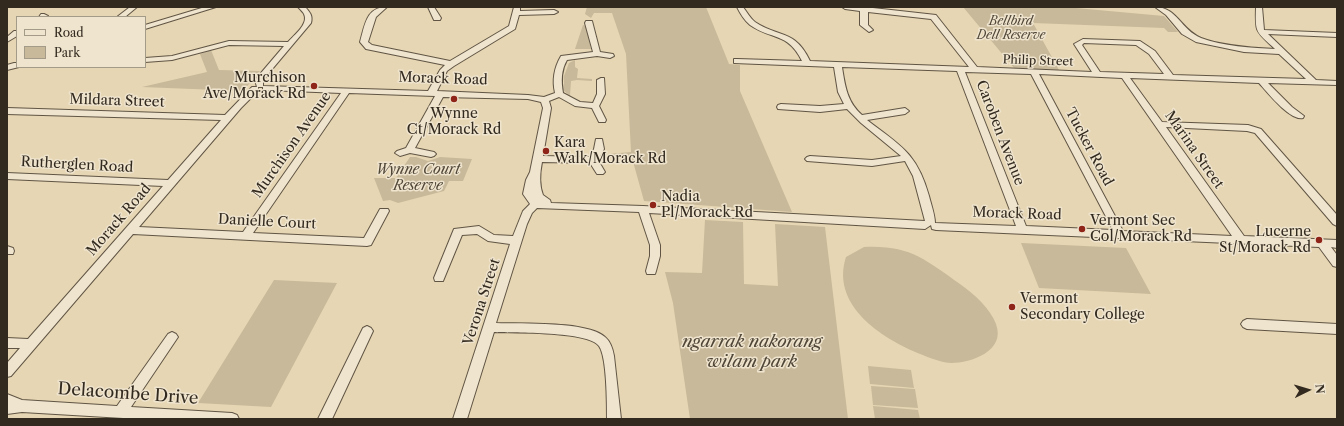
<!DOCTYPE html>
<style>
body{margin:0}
#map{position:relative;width:1344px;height:426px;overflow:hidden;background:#e6d6b3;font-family:"Libre Caslon Text",serif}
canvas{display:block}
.frame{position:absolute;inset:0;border:8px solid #332a1f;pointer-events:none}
.legend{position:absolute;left:16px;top:16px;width:130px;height:52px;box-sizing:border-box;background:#efe4ce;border:1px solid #a49a88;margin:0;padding:5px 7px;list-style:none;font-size:12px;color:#332a1f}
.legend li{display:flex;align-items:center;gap:8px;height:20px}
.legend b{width:20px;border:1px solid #a49a88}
.north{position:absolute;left:1288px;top:370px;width:40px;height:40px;-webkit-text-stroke:3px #efe4ce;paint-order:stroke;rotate:85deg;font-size:11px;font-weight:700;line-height:16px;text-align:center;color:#332a1f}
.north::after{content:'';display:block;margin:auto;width:14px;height:18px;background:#332a1f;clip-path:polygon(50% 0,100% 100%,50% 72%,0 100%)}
</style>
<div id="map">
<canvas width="1344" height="426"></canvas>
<div class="frame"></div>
<ul class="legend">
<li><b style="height:5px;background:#efe4ce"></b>Road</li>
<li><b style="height:11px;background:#c8b99a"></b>Park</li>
</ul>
<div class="north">N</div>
</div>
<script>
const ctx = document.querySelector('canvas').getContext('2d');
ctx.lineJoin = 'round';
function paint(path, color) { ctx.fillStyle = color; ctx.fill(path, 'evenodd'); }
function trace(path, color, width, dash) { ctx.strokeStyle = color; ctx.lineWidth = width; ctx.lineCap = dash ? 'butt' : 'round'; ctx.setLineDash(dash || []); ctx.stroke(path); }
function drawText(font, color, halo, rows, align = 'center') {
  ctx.font = font + ' "Libre Caslon Text",serif'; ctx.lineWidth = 3; ctx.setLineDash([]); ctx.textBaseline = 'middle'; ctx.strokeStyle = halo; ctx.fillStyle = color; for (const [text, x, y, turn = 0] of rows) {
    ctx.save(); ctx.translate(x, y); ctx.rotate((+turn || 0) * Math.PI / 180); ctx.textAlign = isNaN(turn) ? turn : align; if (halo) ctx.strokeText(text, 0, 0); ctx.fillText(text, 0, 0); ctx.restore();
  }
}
paint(new Path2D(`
 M587 7H706L729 64 740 65V91L792 212 644 201 632 158H607L608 154 631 152 626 54 612 13H594L591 18 585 14Z
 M963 7H1065L1164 16 1178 32H1168L1164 28 1033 23 1059 70 1014 68Z
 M583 25 586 26 591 49H575Z
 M211 50 219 70 260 71 243 91 142 87 207 72 200 54Z
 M575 60V67L578 69 577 78 592 79V81L577 80 571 81 570 96 564 91V76L569 63Z
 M410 157H416L428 161 440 157 472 159 463 181H449L444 191 398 203 390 200 383 201 374 178H396Z
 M705 220 743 222 744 284 778 286 775 224 825 227 848 419H690L673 303 665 272 702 273Z
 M1021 243 1126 248 1151 294 1039 288Z
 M864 247C910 245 924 259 960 284 974 294 990 308 996 324 1006 351 971 363 951 363 938 362 925 356 913 351 877 335 831 303 846 257Z
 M274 280 337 283 271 407 198 403Z
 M868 366 911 370 914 388 870 384Z
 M871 386 915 389 918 408 873 405Z
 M873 406 918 410 920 419H875Z`), '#c8b99a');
const minor = new Path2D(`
 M130 7H137L125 17H117Z
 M205 7H216L145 29V25Z
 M298 7H305C310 12 313 16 311 23L263 80V86L428 91 440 70 445 65 366 49 360 42C365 25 366 7 387 7L376 17 368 42 372 45 450 61 509 26 514 7H520V11L554 10 558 12 554 14 519 15 515 29 454 66 447 71 437 91 528 95 544 97 555 93C552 80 554 68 561 56L593 52 585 23 586 21H592L600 52 613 54 614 56 610 58 597 56 567 60C561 70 561 81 563 93L580 102 593 103 597 94V80L601 78H604L605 94 599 106 606 120 605 122H599L592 108 575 106 559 97 549 101 551 108 543 156 590 157 594 149 596 139H602L604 149 598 160 605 172 603 174H597L590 163 542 162C540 172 539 185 543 195L550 200 551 203 643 206 925 221 913 176 905 161 872 166 807 161 805 159 807 157 810 156 872 160 901 156 861 123 847 109 820 112 778 109 777 107 778 105 781 104 820 106 844 104 838 92 834 67 734 63V59H737L802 61C788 32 771 40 750 25 744 20 740 13 737 7H743C747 12 750 18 755 22 779 38 795 29 810 61L969 67 931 19 868 12V25L873 30 869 32 860 25V11L845 9 842 7H864L936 15 977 67 1092 72 1074 44 1083 39 1140 41 1155 51 1173 75 1306 79 1279 54 1244 52 1196 42 1182 34 1166 15 1155 7C1177 7 1181 30 1201 38 1222 46 1253 48 1275 49 1256 31 1255 34 1256 7H1262L1264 30 1337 33V37L1268 34 1316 80 1337 81V85L1268 83 1292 107 1304 116 1303 118C1290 121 1267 92 1259 83L1130 78 1162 122 1248 125 1261 129 1337 215V226L1333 224 1255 133 1247 131 1166 127 1244 236 1337 240V248L1331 247 1337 255V267L1333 266 1319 247 936 230 932 229 931 225 925 229 649 213 660 245V256L656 271 655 274H647L646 271 650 256V245L639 212 537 208 532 213 527 224 496 323C522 324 587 321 605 337 611 342 613 350 614 356L621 419H607C607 403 607 357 599 346 589 331 513 333 494 332L467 419H453L510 244 488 241 477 234 462 235 443 281H435L434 278 454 229 479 226 494 235 513 236 523 211 530 204 523 194 526 180 530 172 543 108 541 102 528 99 443 97 415 148 434 152 436 154 434 156 431 157 410 153 400 156 395 153 397 151 406 148 435 96 349 93 253 233 364 238 380 209H388L389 211 371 245 367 246 133 234 11 376 7 377V363L20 348H7V338L28 339 163 186 7 179V173L168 180 221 120 7 114V108L225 115 252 87H258V91L241 108 139 227 243 232 341 93 266 90H263V87H257L255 80 284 46 229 45 172 60 145 62V58L172 56 229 41 288 42C294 35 309 24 304 14 303 12 300 9 298 7ZM1084 43 1136 45 1149 54 1164 74 1100 72 1082 45ZM842 67 957 71 1016 226 935 223C935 215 931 204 929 196 917 153 901 146 867 120L905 114 909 111 905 108 862 115C847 102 845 86 842 67ZM965 72 1031 74 1113 230 1026 226ZM1039 74 1122 78 1232 236 1123 231Z
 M428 7H434L441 18 440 20H434Z
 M41 14H44L48 16 39 17Z
 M14 31H17V36L7 42V37Z
 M14 63H17V67H19L7 70V65Z
 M7 246 13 248 14 251 13 254H7Z
 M1247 319 1337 324V334L1247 329 1243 327 1241 324 1243 321Z
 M367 326 371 328 373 331 332 419H318L363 328Z
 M172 332 176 334 178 337 176 340 131 407 232 413 237 415 239 419H140L22 412 7 414V394L22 400 117 406 168 334Z`);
trace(minor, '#605544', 2);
paint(minor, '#efe4ce');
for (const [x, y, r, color] of [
 [314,86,4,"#8f2418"],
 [454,99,4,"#8f2418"],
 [546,151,4,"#8f2418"],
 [653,205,4,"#8f2418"],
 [1082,229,4,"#8f2418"],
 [1319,240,4,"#8f2418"],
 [1012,307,4,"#8f2418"]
]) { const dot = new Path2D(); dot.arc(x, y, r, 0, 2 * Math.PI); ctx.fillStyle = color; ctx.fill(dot); trace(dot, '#efe4ce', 1.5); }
drawText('italic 12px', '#514738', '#efe4ce', [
 ["Bellbird",1011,22],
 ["Dell Reserve",1011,36]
]);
drawText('12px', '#332a1f', '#efe4ce', [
 ["Philip Street",1038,61,2]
]);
drawText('14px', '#332a1f', '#efe4ce', [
 ["Murchison",306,78,"right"],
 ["Ave/Morack Rd",306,94,"right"],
 ["Wynne",454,114,"center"],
 ["Ct/Morack Rd",454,130,"center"],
 ["Kara",554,143],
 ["Walk/Morack Rd",554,159],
 ["Nadia",661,197],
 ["Pl/Morack Rd",661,213],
 ["Vermont Sec",1090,221],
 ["Col/Morack Rd",1090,237],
 ["Lucerne",1311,232,"right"],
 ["St/Morack Rd",1311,248,"right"],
 ["Vermont",1020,299],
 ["Secondary College",1020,315]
], 'left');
drawText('14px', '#332a1f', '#efe4ce', [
 ["Morack Road",443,79,2],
 ["Mildara Street",117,101,2],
 ["Caroben Avenue",1000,133,69],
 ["Murchison Avenue",292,145,-55],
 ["Tucker Road",1089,147,62],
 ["Marina Street",1194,150,55],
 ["Rutherglen Road",77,165,3],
 ["Morack Road",1017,214,2],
 ["Morack Road",119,220,-49],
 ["Danielle Court",267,222,3],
 ["Verona Street",482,302,-72]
]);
drawText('italic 14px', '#514738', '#efe4ce', [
 ["Wynne Court",418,170],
 ["Reserve",418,186]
]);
drawText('italic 17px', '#514738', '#efe4ce', [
 ["ngarrak nakorang",752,342],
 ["wilam park",752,362]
]);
drawText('17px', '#332a1f', '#efe4ce', [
 ["Delacombe Drive",128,394,4]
]);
</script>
